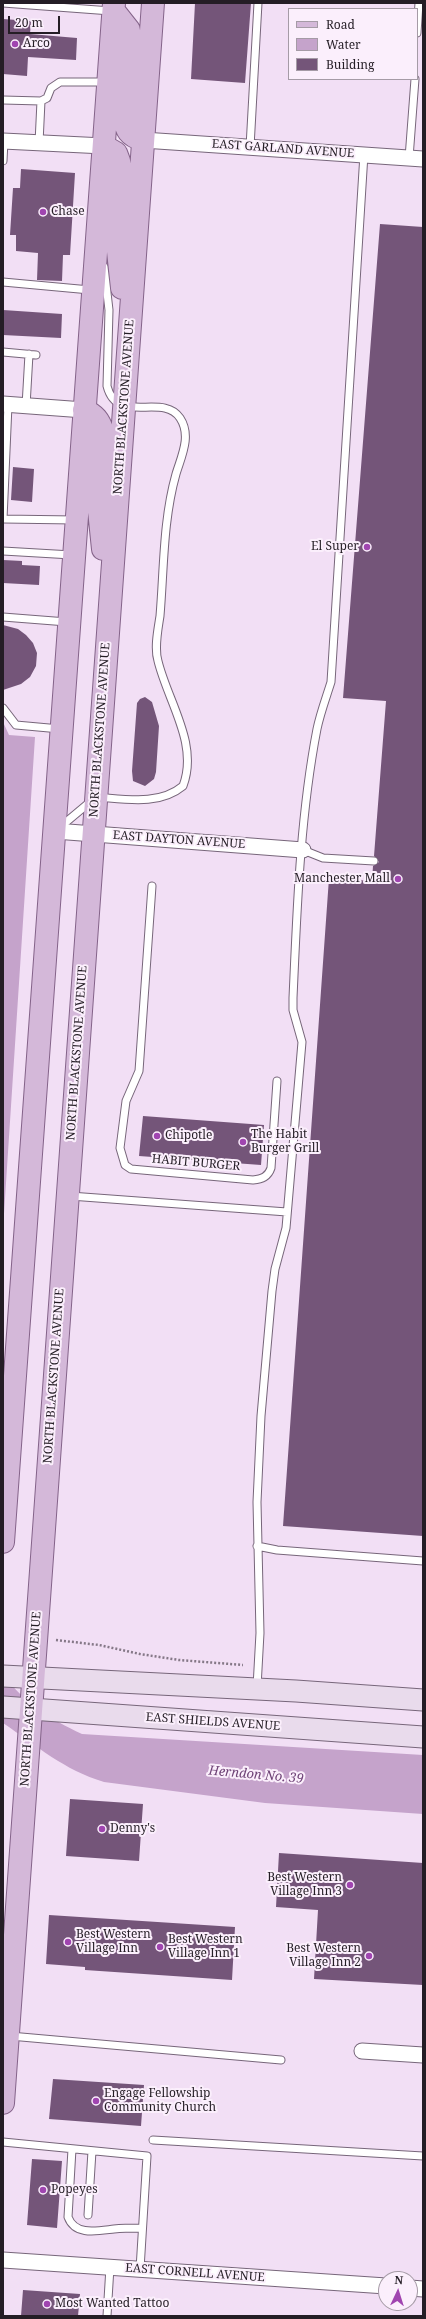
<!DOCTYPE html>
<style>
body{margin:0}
#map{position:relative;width:426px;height:2319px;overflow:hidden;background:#f2dff5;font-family:"Noto Serif",serif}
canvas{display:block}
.frame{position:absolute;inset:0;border:4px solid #241d25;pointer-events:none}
.legend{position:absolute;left:288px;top:8px;width:130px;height:72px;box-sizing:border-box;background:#fbeffc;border:1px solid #a59ba6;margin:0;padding:5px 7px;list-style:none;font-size:12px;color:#241d25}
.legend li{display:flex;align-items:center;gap:8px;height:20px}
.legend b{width:20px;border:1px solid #a59ba6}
.north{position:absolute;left:378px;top:2271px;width:40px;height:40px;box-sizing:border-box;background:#fbeffc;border:1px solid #a59ba6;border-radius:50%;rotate:4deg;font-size:11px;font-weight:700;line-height:16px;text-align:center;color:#241d25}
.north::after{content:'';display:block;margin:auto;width:14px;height:18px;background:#a045b0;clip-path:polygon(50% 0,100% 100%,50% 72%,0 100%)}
.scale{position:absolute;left:8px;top:16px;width:52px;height:18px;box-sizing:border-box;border:2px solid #241d25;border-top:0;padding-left:5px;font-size:12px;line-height:14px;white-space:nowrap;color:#241d25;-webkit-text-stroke:3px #fbeffc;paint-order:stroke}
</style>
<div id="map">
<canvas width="426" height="2319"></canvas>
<div class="frame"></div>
<ul class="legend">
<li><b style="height:5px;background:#d4b8d9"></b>Road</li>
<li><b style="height:11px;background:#c5a3cb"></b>Water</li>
<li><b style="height:11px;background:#745579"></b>Building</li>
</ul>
<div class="north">N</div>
<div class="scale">20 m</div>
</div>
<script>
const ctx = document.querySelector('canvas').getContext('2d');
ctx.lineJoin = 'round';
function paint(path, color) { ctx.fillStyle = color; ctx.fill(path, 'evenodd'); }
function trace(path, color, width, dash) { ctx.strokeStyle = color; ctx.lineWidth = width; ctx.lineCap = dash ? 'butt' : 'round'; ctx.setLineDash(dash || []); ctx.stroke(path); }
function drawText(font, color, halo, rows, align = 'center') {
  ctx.font = font + ' "Noto Serif",serif'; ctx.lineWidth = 4; ctx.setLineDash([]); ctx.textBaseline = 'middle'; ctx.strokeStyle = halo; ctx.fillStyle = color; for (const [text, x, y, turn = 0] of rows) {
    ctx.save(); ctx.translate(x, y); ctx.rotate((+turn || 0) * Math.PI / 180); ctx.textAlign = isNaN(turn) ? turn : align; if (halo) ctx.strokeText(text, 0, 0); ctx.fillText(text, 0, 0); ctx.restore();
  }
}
paint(new Path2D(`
 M3 722 9 735 35 737 3 1229Z
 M3 1675C25 1703 50 1719 82 1734L423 1755V1814L265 1803 104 1782C64 1770 37 1746 3 1723Z`), '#c5a3cb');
paint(new Path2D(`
 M195 3H251L245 83 191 79Z
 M3 19 31 21 30 34 77 38 76 60 28 57 27 76 3 74Z
 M21 169 75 173 70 255H63L62 281 37 280 38 253 16 251V235H10L13 188H20Z
 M380 224 423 227V1536L283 1526 329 878 372 881 373 866 379 862 374 856 386 701 343 698Z
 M3 310 62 314 61 338 3 335Z
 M13 467 34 469 32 502 11 500Z
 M3 560 22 561V565L40 566 39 585 3 583Z
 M3 625 18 629 26 635 33 643 37 653 36 666 30 677 21 684 3 690Z
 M145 697 152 702 159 726 156 772 154 779 145 786 133 781 132 771 137 703 140 699Z
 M143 1116 264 1125 261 1165 139 1156Z
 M70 1799 143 1804 139 1861 66 1856Z
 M279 1853 423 1863V1985L314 1979 318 1910 276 1907Z
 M49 1915 235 1927 232 1980 85 1970V1967L46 1964Z
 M53 2079 144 2085 141 2126 49 2119Z
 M32 2159 62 2161 57 2228 27 2225Z
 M23 2290 80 2294 78 2316H21Z`), '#745579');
const service = new Path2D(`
 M3 3 111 11
 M417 33 419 3
 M3 100 41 101 47 98 51 88 60 82H106
 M39 143 41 101
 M250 147 258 3
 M409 158 415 79
 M3 161 4 141
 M3 282 90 290
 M3 352 36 355
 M26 406 29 354
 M3 519 8 405
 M3 519 75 520
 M3 551 72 555
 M3 617 67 622
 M3 708 16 725 60 729
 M59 828 96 797C125 799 159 806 183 786 199 744 168 702 158 661 154 648 158 629 160 616 164 568 163 520 176 474 181 457 192 436 180 418 163 392 117 426 107 386L109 310 104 267
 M303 850 323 858 374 861
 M152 886 139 1071 126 1101 120 1148 125 1165 131 1169 253 1180C262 1179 268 1177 271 1168L277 1081
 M70 1196 287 1212
 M257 1546 277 1550 423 1561
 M257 1687 260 1633 257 1502 261 1416 272 1291 275 1269 286 1228 302 1042 293 1010V998C297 909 300 817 317 729 320 714 326 698 331 682L364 154
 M10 2036 281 2060
 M153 2140 423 2156
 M3 2142 147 2156 140 2269
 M72 2149 68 2217C75 2236 97 2231 114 2229 123 2228 133 2228 142 2228
 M88 2215 92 2151
 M107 2316 110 2267`);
const minor = new Path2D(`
 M143 140 423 159
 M3 141 104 146
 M3 404 84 410
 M55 831 303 850
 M362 2051 423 2055
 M3 2260 386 2286
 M410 2288 423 2289`);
const secondary = new Path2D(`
 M3 1676 296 1691 423 1700
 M3 1707 423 1737`);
const primary = new Path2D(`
 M114 11 129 30 123 116C126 130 129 136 143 140
 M104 146 116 153 119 161 122 179 118 251 122 288
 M84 410C95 415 99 420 103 432L99 510 103 549
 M3 1542 114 3
 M3 2103 153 3`);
trace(service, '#77667a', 9);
trace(minor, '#77667a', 17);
trace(secondary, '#77667a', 23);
trace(primary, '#846389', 24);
trace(new Path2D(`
 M56 1640 99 1645 140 1654 179 1660 243 1665`), '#857887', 2.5, [2, 2]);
trace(service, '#fff', 7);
trace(minor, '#fff', 15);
trace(secondary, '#e9dbec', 21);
trace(primary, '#d4b8d9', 22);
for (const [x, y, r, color] of [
 [15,44,4,"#a045b0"],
 [43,212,4,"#a045b0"],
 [367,547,4,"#a045b0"],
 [398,879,4,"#a045b0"],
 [157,1136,4,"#a045b0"],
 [243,1142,4,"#a045b0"],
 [102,1829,4,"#a045b0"],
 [350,1885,4,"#a045b0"],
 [68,1942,4,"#a045b0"],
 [160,1947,4,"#a045b0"],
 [369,1956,4,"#a045b0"],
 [96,2101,4,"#a045b0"],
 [43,2190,4,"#a045b0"],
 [47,2304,4,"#a045b0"]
]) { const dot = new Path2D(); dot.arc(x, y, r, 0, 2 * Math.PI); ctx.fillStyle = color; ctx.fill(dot); trace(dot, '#fbeffc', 1.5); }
drawText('12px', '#241d25', '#fbeffc', [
 ["Arco",23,44],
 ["Chase",51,212],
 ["El Super",359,547,"right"],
 ["Manchester Mall",390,879,"right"],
 ["The Habit",251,1135],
 ["Burger Grill",251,1149],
 ["Chipotle",165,1136],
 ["Denny's",110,1829],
 ["Best Western",342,1878,"right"],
 ["Village Inn 3",342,1892,"right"],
 ["Best Western",76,1935],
 ["Village Inn",76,1949],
 ["Best Western",168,1940],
 ["Village Inn 1",168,1954],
 ["Best Western",361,1949,"right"],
 ["Village Inn 2",361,1963,"right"],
 ["Engage Fellowship",104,2094],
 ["Community Church",104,2108],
 ["Popeyes",51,2190],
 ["Most Wanted Tattoo",55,2304]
], 'left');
drawText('12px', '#241d25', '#fbeffc', [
 ["EAST GARLAND AVENUE",283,149,4],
 ["NORTH BLACKSTONE AVENUE",124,407,-86],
 ["NORTH BLACKSTONE AVENUE",100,730,-86],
 ["EAST DAYTON AVENUE",179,840,4],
 ["NORTH BLACKSTONE AVENUE",77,1053,-86],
 ["HABIT BURGER",196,1163,5],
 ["NORTH BLACKSTONE AVENUE",54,1376,-86],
 ["NORTH BLACKSTONE AVENUE",31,1699,-86],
 ["EAST SHIELDS AVENUE",213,1722,4],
 ["EAST CORNELL AVENUE",195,2273,4]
]);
drawText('italic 13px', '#6f4377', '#fbeffc', [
 ["Herndon No. 39",256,1775,5]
]);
</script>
